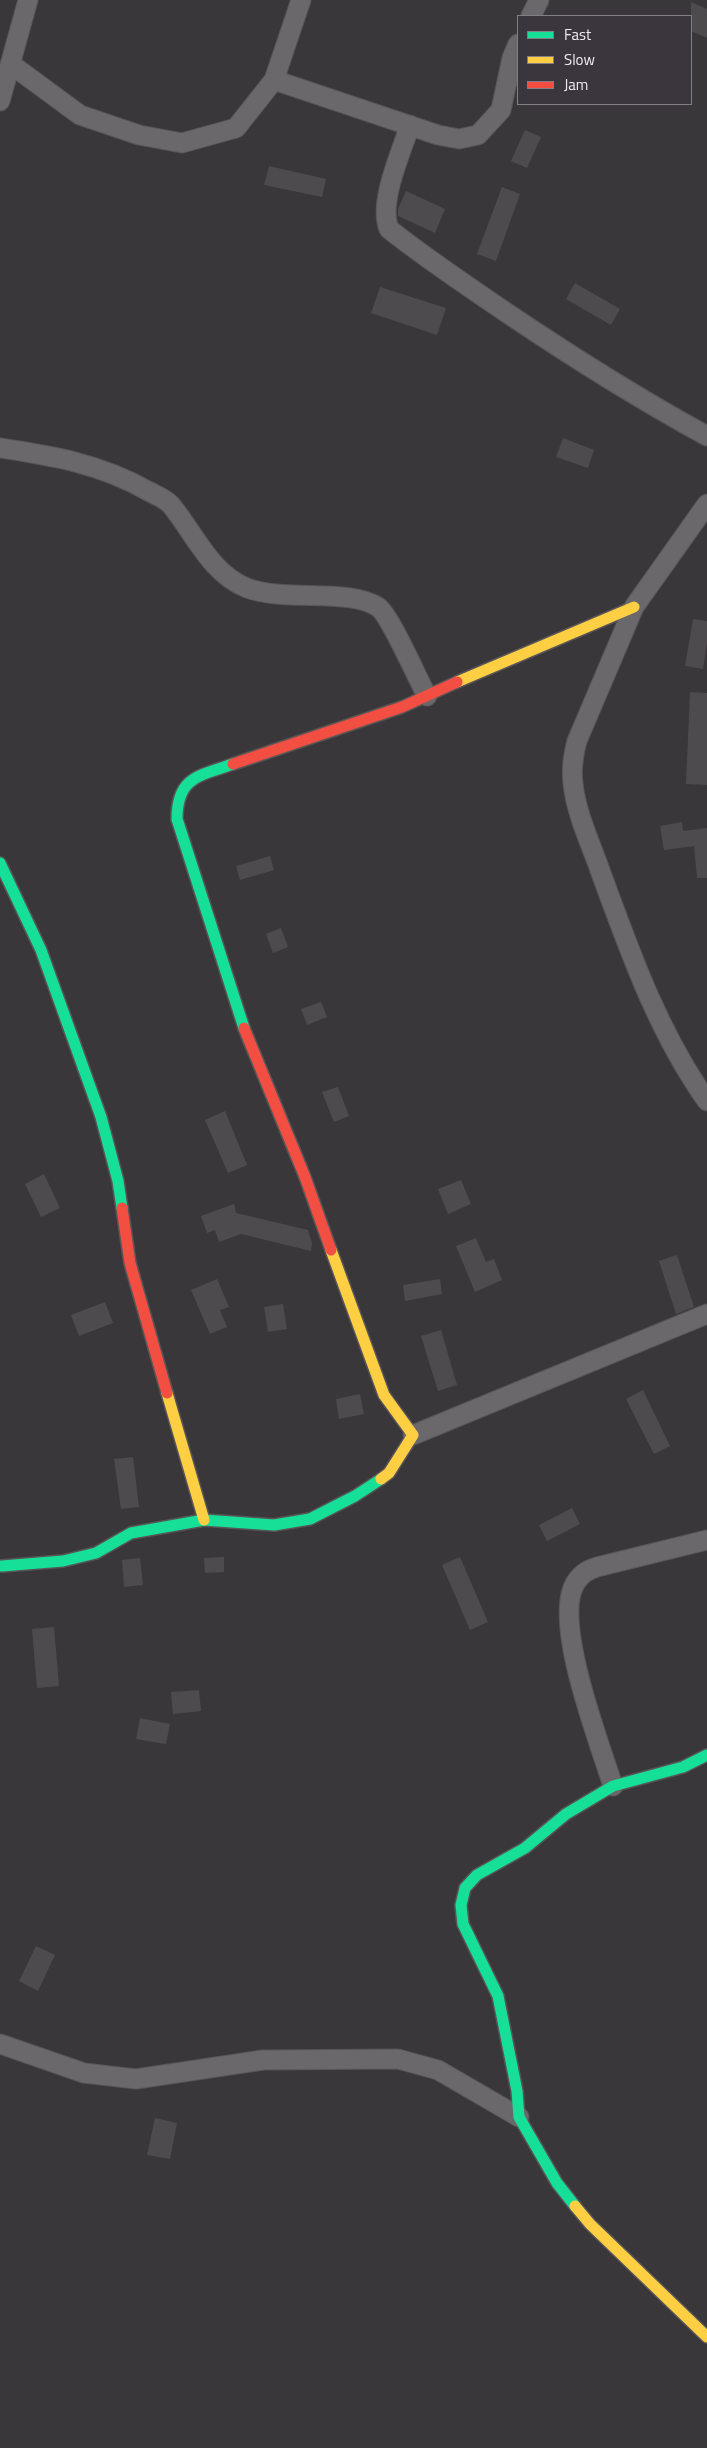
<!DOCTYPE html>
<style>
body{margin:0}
#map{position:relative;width:707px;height:2448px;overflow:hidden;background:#3a373b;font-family:"Titillium Web",sans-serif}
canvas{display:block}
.legend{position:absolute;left:517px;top:15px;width:175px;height:90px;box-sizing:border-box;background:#3b353d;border:1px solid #837e85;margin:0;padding:6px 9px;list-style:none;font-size:15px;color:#efebf1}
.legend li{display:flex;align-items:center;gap:10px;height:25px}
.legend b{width:25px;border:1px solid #837e85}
</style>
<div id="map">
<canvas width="707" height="2448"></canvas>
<ul class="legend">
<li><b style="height:6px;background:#16e098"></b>Fast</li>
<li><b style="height:6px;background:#ffcf43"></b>Slow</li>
<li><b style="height:6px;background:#f24e42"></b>Jam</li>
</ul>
</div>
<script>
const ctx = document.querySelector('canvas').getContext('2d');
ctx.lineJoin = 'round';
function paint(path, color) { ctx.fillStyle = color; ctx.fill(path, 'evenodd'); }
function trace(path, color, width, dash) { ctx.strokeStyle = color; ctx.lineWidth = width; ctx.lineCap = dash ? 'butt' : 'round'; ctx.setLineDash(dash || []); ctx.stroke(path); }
paint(new Path2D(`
 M691 2 707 9V38L691 31Z
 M525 130 541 137 527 168 511 161Z
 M269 166 326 179 322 197 264 185Z
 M502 187 520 194 496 261 477 254Z
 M406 191 445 209 435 233 398 216V209Z
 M575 283 620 309 611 325 566 299Z
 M380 287 446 308 437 335 371 313Z
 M563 438 594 450 588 468 556 457Z
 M693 619 707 621V643L703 669 685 666Z
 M690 692 707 693V785L686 784Z
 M682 822 683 831 707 828V878H697L694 846 664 850 660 826Z
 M270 856 274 870 240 880 236 866Z
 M281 928 288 947 273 953 266 934Z
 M321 1002 327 1017 307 1025 301 1009Z
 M338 1087 349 1116 334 1122 322 1092Z
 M225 1111 247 1165 228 1173 205 1120Z
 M44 1174 60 1208 41 1217 25 1184Z
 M461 1180 471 1204 448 1214 438 1189Z
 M234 1204 236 1213 308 1230 312 1243 311 1251 241 1234 219 1242 215 1230 207 1233 201 1216Z
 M476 1238 486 1262 494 1259 502 1280 475 1292 456 1246Z
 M677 1255 694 1307 676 1314 659 1261Z
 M217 1279 229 1307 220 1310 227 1327 210 1334 191 1290Z
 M440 1279 442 1294 405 1301 403 1285Z
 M105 1302 113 1323 79 1336 71 1315Z
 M283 1304 287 1329 268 1332 264 1307Z
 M441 1330 457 1385 438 1391 421 1336Z
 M643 1390 670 1446 654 1454 626 1399Z
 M360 1394 364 1414 339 1419 336 1399Z
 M133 1457 139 1507 121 1509 114 1459Z
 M572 1508 580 1524 547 1541 539 1525Z
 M224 1557V1572L205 1573 204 1558Z
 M460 1557 488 1622 470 1630 442 1565Z
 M140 1558 143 1585 124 1587 122 1560Z
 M54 1627 59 1686 37 1688 32 1629Z
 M199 1690 201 1711 173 1714 171 1692Z
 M140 1718 170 1724 166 1744 136 1739Z
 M36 1946 55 1955 38 1991 19 1981Z
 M155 2118 177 2123 170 2159 147 2155Z`), '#4e4b4f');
const street = new Path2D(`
 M531 16 539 0
 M12 65 80 115 139 135 182 143 236 128 274 80 301 0
 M274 80 438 135 459 139 478 135 501 110 512 58 518 44
 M0 101 28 0
 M410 125C401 153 378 203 389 229 428 260 469 287 510 315 574 358 639 399 707 436
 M0 448C53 456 101 464 148 491 156 495 166 499 171 505 195 534 210 573 247 588 284 602 350 588 378 607 390 615 418 680 427 696
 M707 504 634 607 577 741C573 756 571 768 573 783 576 814 591 844 601 873 630 952 658 1032 707 1101
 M413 1435 707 1314
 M613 1786C600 1744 551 1619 576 1582 582 1573 588 1570 597 1567L707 1540
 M0 2044 84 2073 136 2079 263 2060 398 2059 438 2070 519 2117`);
const fast = new Path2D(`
 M233 764C199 776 177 777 177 819L244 1028
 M0 863 41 950 101 1117 118 1181 122 1208
 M2 1566 63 1561 96 1553 131 1533 204 1520 274 1525 310 1519 355 1496 381 1479
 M575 2206 557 2183 519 2117 517 2091 498 1996 463 1924 461 1905 465 1888 477 1875 525 1848 566 1814 613 1786 683 1767 707 1755`);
const slow = new Path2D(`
 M457 682 634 607
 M331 1250 384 1395 413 1435 389 1473 381 1479
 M167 1393 204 1520
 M575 2206 590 2224 707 2337`);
const jam = new Path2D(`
 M233 764 402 707 457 682
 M244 1028 305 1177 331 1250
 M122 1208 130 1263 167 1393`);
trace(street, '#575557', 21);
trace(fast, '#575557', 14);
trace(slow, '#575557', 14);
trace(jam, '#575557', 14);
trace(street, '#6a686a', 19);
trace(fast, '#16e098', 11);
trace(slow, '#ffcf43', 11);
trace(jam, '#f24e42', 11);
</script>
